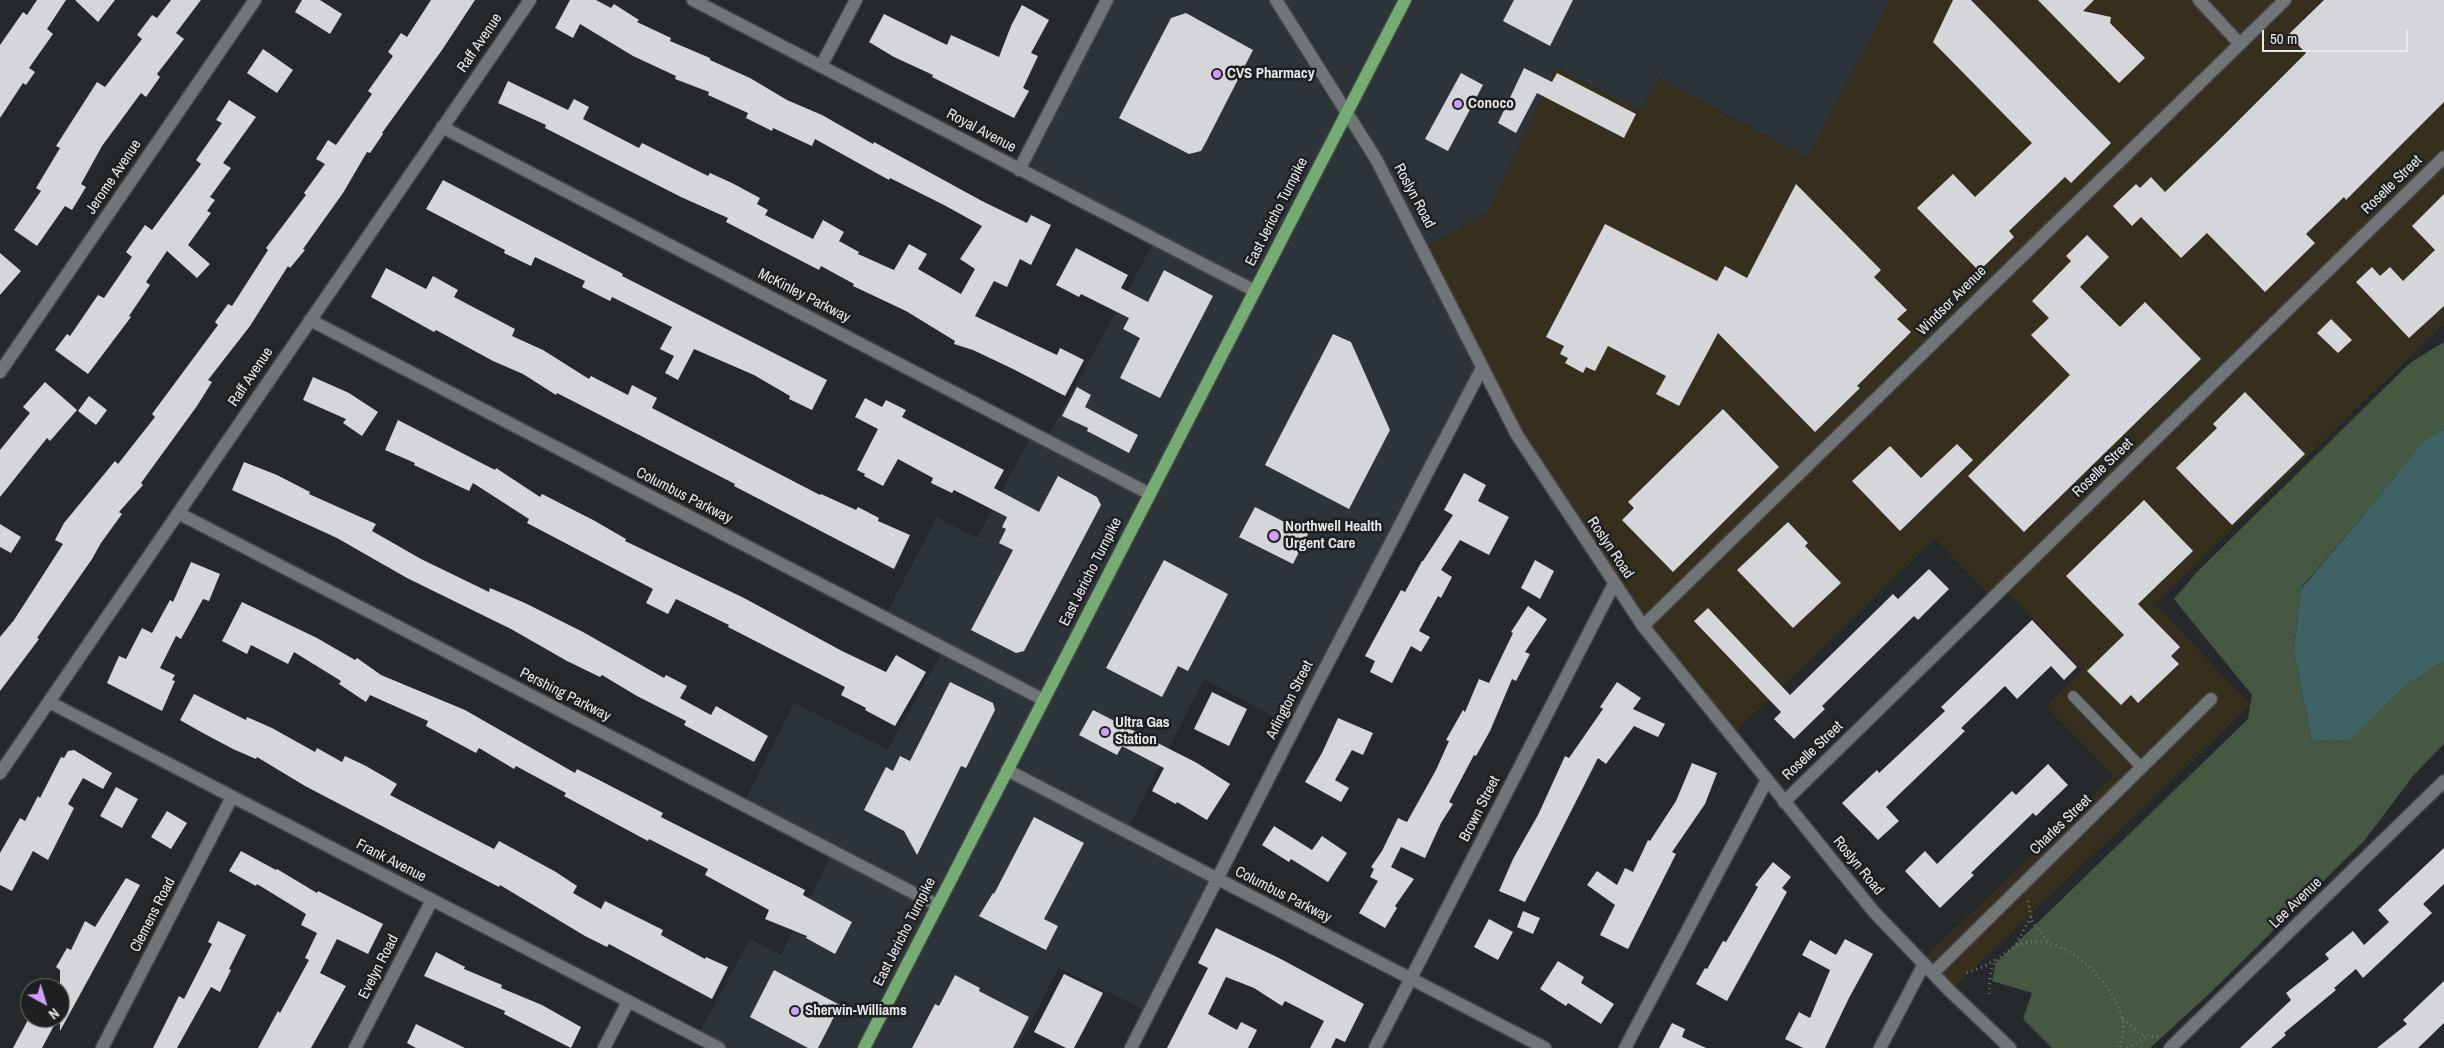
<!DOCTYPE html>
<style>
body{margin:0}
#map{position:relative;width:2444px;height:1048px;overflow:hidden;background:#26292b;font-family:"Archivo Narrow",sans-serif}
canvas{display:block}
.north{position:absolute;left:20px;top:978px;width:50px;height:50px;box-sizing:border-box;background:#1d1f21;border:1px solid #6e7072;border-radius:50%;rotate:141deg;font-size:14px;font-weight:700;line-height:20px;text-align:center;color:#e8e9eb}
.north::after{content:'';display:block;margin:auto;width:18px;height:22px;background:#d39cfc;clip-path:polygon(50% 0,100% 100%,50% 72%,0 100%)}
.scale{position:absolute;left:2262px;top:30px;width:146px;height:22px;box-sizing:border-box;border:2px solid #e8e9eb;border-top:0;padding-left:6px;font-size:15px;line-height:18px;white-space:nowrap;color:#e8e9eb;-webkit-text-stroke:4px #1d1f21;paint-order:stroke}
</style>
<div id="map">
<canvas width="2444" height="1048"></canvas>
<div class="north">N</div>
<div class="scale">50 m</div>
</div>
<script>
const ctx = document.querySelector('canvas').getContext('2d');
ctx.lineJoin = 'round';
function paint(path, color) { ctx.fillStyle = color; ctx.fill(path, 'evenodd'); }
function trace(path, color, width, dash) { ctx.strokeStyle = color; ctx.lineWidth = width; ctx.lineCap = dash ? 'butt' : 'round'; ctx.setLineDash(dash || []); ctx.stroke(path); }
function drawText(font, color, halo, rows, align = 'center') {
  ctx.font = font + ' "Archivo Narrow",sans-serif'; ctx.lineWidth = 5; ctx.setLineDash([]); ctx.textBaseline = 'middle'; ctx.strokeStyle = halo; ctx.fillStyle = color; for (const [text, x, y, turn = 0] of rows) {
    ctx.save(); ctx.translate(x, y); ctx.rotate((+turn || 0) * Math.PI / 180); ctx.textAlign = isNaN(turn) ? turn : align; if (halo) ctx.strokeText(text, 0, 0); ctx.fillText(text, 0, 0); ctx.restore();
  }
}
paint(new Path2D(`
 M1107 0H1890L1808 158 1659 78 1640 111 1556 68 1488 212 1423 248 1483 367 1292 727 1204 679 1127 831 1212 875 1143 1009 1059 968 1017 1048 1005 1044 1003 1048H717L697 1037 750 939 781 955 833 852 743 805 794 703 888 749 944 649 884 618 937 517 977 538 1033 432 1047 438 1156 238 1019 170Z`), '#2c3339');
paint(new Path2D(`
 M1890 0H2444V324L2155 604 2251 705 1950 991 1921 961 2114 776 2046 706 2082 670 2003 588 1993 598 1935 539 1731 736 1641 622 1529 455 1423 248 1488 212 1556 68 1640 111 1658 78 1807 158Z`), '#372f1e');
paint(new Path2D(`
 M2444 342V429L2424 440 2379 497 2301 588 2294 651 2312 741 2350 738 2407 684 2444 661V744L2413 776 2364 841 2210 993 2150 1048H2052L2023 1019 2032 993 1992 981 1996 963 2248 719 2252 695 2174 599 2199 570 2410 363Z`), '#475842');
paint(new Path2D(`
 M2444 429V661L2407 684 2350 739 2312 741 2294 651 2301 589 2379 497 2424 440Z`), '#3f6364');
paint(new Path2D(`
 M37 0H66L47 29 53 34 29 68 35 72 26 85 23 83 0 118V45L23 12 27 15Z
 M75 0H115L98 22Z
 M171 0H201L176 33 184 39 157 74 160 77 146 97 141 93 102 146 81 184 86 187 72 210 65 206 37 246 14 230 41 191 36 188 60 148 56 146 97 82 105 87 142 39 137 35 152 15 157 18Z
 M302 0H320L342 14 330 34 295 12Z
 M431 0H475L442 50 382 133 383 134 370 153 367 152 343 193 303 249 305 250 290 268 288 266 250 326 208 380 212 382 197 406 141 483 143 485 119 512 122 514 101 543 92 559 37 638 39 639 0 691V637L14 620 63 544 55 540 64 523 115 461 118 464 155 417 152 414 218 325 215 322 228 304 232 306 268 250 266 248 306 195 304 193 325 164 316 159 328 140 336 145 372 94 368 91 393 56 388 52 401 33 407 37Z
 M570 0H596L611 8 614 4 639 20 637 22 671 38 670 41 710 58V60L750 78 787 100 822 115 873 144 874 142 982 201 1027 223 1031 215 1051 225 1031 265 1020 259 1007 287 994 281 975 316 1057 355 1060 348 1084 360 1065 396 1013 369 973 350 954 344 955 341 906 311 853 286 854 284 821 266 819 270 726 222 728 218 681 197 545 128 546 125 498 103 508 81 568 110 574 99 589 107 583 119 639 148 642 143 708 176 710 173 732 183 760 198 757 204 768 210 765 215 813 239 823 220 844 232 839 241 859 252 858 254 894 270 909 244 927 254 918 269 961 294 975 269 960 259 982 226 944 205 890 178 889 180 815 139 812 146 773 128 772 131 746 118 748 113 708 95 709 92 675 79 676 76 633 56 580 24 573 38 555 28Z
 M1514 0H1573L1550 46 1503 21Z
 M1953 0H1971L2111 143 2071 183 2065 177 2009 231 2014 237 1979 271 1917 208 1953 174 1975 197 2032 143 1933 42Z
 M2038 0H2094L2083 11 2111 17 2110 23 2145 58 2119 83Z
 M2324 0H2444V102L2346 200 2344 197 2306 234 2315 243 2265 292 2207 233 2181 258 2141 217 2132 226 2113 206 2136 184 2140 188 2151 177 2165 192 2218 141 2306 53 2288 35Z
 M1022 5 1049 20 1031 53 1038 56 1023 88 1029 91 1014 118 932 77 933 75 894 57 869 42 884 14 947 45 951 35 999 57 1011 26Z
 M1186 13 1253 50 1206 142 1201 151 1189 154 1119 118 1171 18Z
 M263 49 293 70 277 93 247 73Z
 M1524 68 1552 82 1557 73 1636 114 1624 138 1537 93 1516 133 1498 123Z
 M1461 73 1483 85 1448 151 1425 139Z
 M229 100 256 117 223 163 231 168 210 197 215 200 207 211 211 213 188 245 210 264 197 278 167 251 146 282 150 285 129 316 131 317 88 374 55 350 67 334 70 336 98 295 104 298 132 257 126 252 145 225 152 230 201 164 196 160 222 123 216 120Z
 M443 180 623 274 622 276 827 380 812 410 789 399 790 396 754 375 694 349 678 380 665 373 674 356 660 349 672 327 612 297 610 301 582 287 585 281 535 257 531 266 504 253 505 250 426 209Z
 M1796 184 1881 270 1874 277 1907 310 1897 319 1911 332 1857 386 1860 388 1815 432 1718 333 1679 406 1656 394 1666 376 1608 346 1595 371 1586 367 1583 373 1565 363 1568 358 1560 354 1564 346 1546 337 1605 224 1717 281 1725 266 1747 278Z
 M2444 194V306L2409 338 2356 282 2372 267 2380 276 2390 267 2403 281 2435 250 2412 226Z
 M2087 235 2109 257 2080 287 2120 327 2145 302 2201 359 2024 532 1968 476 2070 375 2031 335 2049 318 2032 301 2071 261 2066 256Z
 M1076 248 1128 275 1121 288 1148 302 1164 270 1213 296 1160 398 1120 378 1140 338 1123 329 1129 318 1081 294 1079 297 1056 285Z
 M0 253 21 271 0 295Z
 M386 268 426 289 433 276 458 290 454 297 515 329 512 336 543 350 589 379 591 376 628 395 632 385 657 398 652 408 820 495 821 494 856 510 858 507 879 518 878 521 910 535 894 569 734 486 735 484 557 393 556 395 523 374 493 361 436 330 434 332 371 297Z
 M2331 319 2352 340 2338 353 2317 333Z
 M1333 334 1351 342 1390 430 1349 509 1265 465Z
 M313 377 349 393 378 412 362 436 343 423 346 419 303 400Z
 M45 382 77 410 50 441 47 438 0 497V450L30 413 23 407Z
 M1077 387 1091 395 1085 407 1138 435 1129 453 1087 431 1088 428 1062 416Z
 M2245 392 2305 454 2232 525 2176 468 2217 428 2213 424Z
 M89 396 107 410 96 425 78 411Z
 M865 398 882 407 886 400 906 410 902 417 1004 470 994 488 1039 512 1058 476 1097 497 1101 505 1024 651 1016 653 971 630 1013 550 999 543 1006 529 1002 527 1007 517 954 490 952 493 931 483 933 478 898 459 883 486 864 476 865 474 857 470 878 429 855 417Z
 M1723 409 1779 467 1673 572 1622 520 1634 508 1628 502Z
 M398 420 495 470 496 468 540 497 542 494 595 521 626 539 625 541 744 598 842 651 886 672 896 655 926 672 895 726 865 710 866 708 841 695 845 687 728 627 729 625 676 599 668 614 646 603 653 589 527 523 529 519 473 483 469 491 414 465 415 463 385 450Z
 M1957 444 1973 460 1900 531 1852 481 1890 446 1921 478Z
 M244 462 277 475 310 492 309 494 376 524 372 531 421 559 489 592 490 588 525 603 583 632 664 678 666 675 687 686 680 698 711 715 716 706 768 736 754 762 684 725 686 721 637 696 602 675 600 677 567 661 511 629 407 578 337 538 232 490Z
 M1464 473 1486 485 1478 501 1509 517 1489 555 1460 540 1441 570 1452 577 1441 598 1438 596 1419 631 1430 637 1421 652 1411 646 1392 683 1370 672 1375 661 1365 656 1401 590 1405 592 1422 561H1423L1453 515 1444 510Z
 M2144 500 2193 551 2138 604 2180 647 2171 656 2179 664 2138 703 2131 695 2121 705 2087 671 2124 635 2066 576Z
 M1255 507 1308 534 1293 564 1239 537Z
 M1788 522 1808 543 1805 546 1841 583 1793 628 1737 570Z
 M0 524 21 537 11 553 0 547Z
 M1164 560 1228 594 1188 671 1178 666 1162 697 1106 668Z
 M1535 560 1554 571 1540 599 1521 588Z
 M191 562 220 574 209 601 203 599 181 639 176 636 160 668 175 675 172 680 175 681 162 711 107 683 119 656 126 659 142 628 152 633 170 600 173 602Z
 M1929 569 1949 589 1918 620 1914 616 1822 706 1825 709 1794 739 1774 719 1781 712 1694 621 1708 608 1790 695 1893 594 1898 599Z
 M242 602 317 638 355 660 357 658 381 675 465 710 575 773 577 769 599 780 663 813 661 817 805 890 803 895 852 922 835 954 806 938 807 936 765 919 769 910 705 875 708 869 649 839 648 841 564 796 566 793 516 766 514 769 479 748 476 753 426 726 428 721 370 695 366 702 339 684 341 681 294 652 288 664 251 645 247 654 222 641Z
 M1528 606 1547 619 1525 652 1530 654 1516 681 1512 679 1490 731 1476 756 1474 755 1449 802 1453 804 1441 823 1425 858 1401 847 1391 867 1414 879 1395 906 1397 908 1385 928 1359 913 1378 881 1370 877 1374 869 1371 867 1382 851 1398 818 1407 822 1436 770 1449 741 1446 740 1463 710 1465 712 1479 679 1489 683 1513 633 1511 632Z
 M2032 620 2077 667 2064 680 2051 666 2017 699 2005 686 1961 728 1965 731 1886 807 1899 821 1878 840 1842 803 1877 770 1879 773 1945 711 1941 707Z
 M950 682 993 703 995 710 966 768 961 766 917 855 904 831 864 810 886 767 893 771 900 756 910 761Z
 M1617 682 1641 698 1633 709 1665 724 1658 737 1634 726 1606 764 1598 758 1525 902 1499 891 1513 859 1538 815 1565 756 1569 758 1603 709 1600 707Z
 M1212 692 1247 709 1229 746 1194 729Z
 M194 694 246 720 247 717 272 728 315 752 317 748 342 762 345 756 366 766 397 784 390 795 494 849 499 841 556 872 577 886 573 893 601 909 605 901 663 930 661 935 705 959 706 957 728 967 712 999 609 944 607 947 585 936 500 885 499 887 305 786 257 757 256 759 233 749 201 732 180 720Z
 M1093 710 1197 763 1230 784 1207 820 1177 802 1176 804 1152 791 1164 768 1122 746 1117 755 1079 735Z
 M1338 718 1373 733 1363 755 1352 750 1335 780 1349 788 1341 802 1305 782 1322 753Z
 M74 750 112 773 103 789 83 778 68 804 74 808 48 860 33 851 12 891 0 885V853L20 818 25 821 38 796 40 798 61 757 64 758 68 751Z
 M1692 763 1717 773 1705 804 1672 852 1676 854 1628 949 1600 935 1615 905 1587 885 1597 871 1617 885 1625 868 1633 872 1648 840 1650 841 1676 801Z
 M2048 764 2068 785 2036 816 2033 813 1971 873 1974 875 1940 908 1905 871 1925 851 1937 864 2012 791 2016 795Z
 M116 787 138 799 122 828 100 816Z
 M167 811 187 823 171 849 151 837Z
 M1034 817 1084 843 1044 919 1058 926 1046 950 979 916 993 893 994 894Z
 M1274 826 1312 850 1322 836 1347 853 1328 882 1291 859 1289 862 1262 845Z
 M2444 848V884L2423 904 2432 913 2363 978 2356 969 2334 988 2336 990 2284 1033 2286 1035 2271 1048H2240L2291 1000 2286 993 2329 959 2325 954 2353 931 2364 945 2389 922 2378 910Z
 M241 851 276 870 277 869 317 893 318 891 383 924 368 954 337 939 320 973 346 986 311 1048H258L278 1011 280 1013 309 960 305 958 317 933 301 925 306 914 257 884 256 886 229 871Z
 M1773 862 1791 877 1782 888 1787 892 1727 1001 1696 984 1705 968 1707 969 1723 941 1726 942 1758 887 1755 885Z
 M126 878 140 885 60 1031V970L56 967 67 948 71 950 85 921 95 927Z
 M1523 911 1540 918 1533 934 1517 927Z
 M1489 919 1513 932 1498 960 1474 947Z
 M218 921 246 935 229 969 231 970 220 992 211 987 177 1048H153L179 996 184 999 212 944 208 942Z
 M1216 928 1279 958 1364 1004 1345 1042 1336 1038 1331 1048H1310L1324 1021 1285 1001 1282 1006 1254 988 1226 977 1208 1014 1237 1030 1241 1022 1257 1030 1248 1048H1167L1208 968 1198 963Z
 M1845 939 1873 954 1849 998 1825 1048H1803L1785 1039 1799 1012 1810 1018 1830 970 1802 955 1810 940 1836 955Z
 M436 952 465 967 464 969 502 985 501 988 542 1005 581 1027 571 1048 504 1014 505 1011 424 976Z
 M1558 961 1584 977 1581 983 1614 1004 1601 1024 1568 1003 1566 1006 1540 989Z
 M774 970 840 1005 818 1048H808L750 1017Z
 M1064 974 1103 993 1074 1048H1066L1034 1032Z
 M955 975 980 988 979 991 1029 1017 1013 1048H912L935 1004 939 1006Z
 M2444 981V1023L2418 1048H2377L2407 1024 2403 1020Z
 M29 1018H58L42 1048H13Z
 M1672 1023 1685 1029 1682 1037 1706 1048H1659Z
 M416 1024 465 1048H416L407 1043Z`), '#d4d6d9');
const lane = new Path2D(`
 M2073 696 2142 768`);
const street = new Path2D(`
 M693 0 1255 291
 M2199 0 2240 44
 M821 66 856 0
 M442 127 1150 494
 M1019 170 1107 0
 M310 320 1044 700
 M0 372 255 0
 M178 513 937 905
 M1643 626 2285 0
 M49 702 719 1048
 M1007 770 1545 1048
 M0 773 530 0
 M1784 802 2444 157
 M1933 973 2211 699
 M102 1048 232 797
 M355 1048 432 900
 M604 1048 628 1002
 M1131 1048 1308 701 1482 368
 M1375 1048 1614 584
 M1625 1048 1767 780
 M1880 1048 1924 964
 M2170 1048 2444 781`);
const secondary = new Path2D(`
 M1276 0 1376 159 1517 435 1643 626 1874 912 1950 991 2010 1048`);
const primary = new Path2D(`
 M864 1048 1405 0`);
trace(lane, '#434547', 12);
trace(street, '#434547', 15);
trace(secondary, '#434547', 15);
trace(primary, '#434547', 15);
trace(new Path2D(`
 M2028 901 2032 922 2050 943
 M2016 944 2031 917
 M1967 973 1985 966 1997 959
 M1989 994C1990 985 1989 972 1994 964 1997 959 2003 955 2008 951 2050 918 2115 979 2123 1022 2124 1030 2122 1039 2120 1048
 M2123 1019 2141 1035 2158 1037
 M2127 1048 2146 1037`), '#747678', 3, [1, 4]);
trace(lane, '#727577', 10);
trace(street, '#727577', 12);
trace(secondary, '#727577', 12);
trace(primary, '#74ac73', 12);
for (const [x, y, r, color] of [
 [1217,74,5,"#d39cfc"],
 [1458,104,5,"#d39cfc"],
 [1274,536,6,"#d39cfc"],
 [1105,732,5,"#d39cfc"],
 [795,1011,5,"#d39cfc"]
]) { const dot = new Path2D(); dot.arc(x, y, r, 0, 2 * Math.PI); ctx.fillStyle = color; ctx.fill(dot); trace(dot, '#1d1f21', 2); }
drawText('15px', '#e8e9eb', '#1d1f21', [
 ["Raff Avenue",480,43,-56],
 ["Royal Avenue",981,131,28],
 ["Jerome Avenue",114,177,-56],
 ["Roselle Street",2392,185,-44],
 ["Roslyn Road",1414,196,62],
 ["East Jericho Turnpike",1277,212,-63],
 ["McKinley Parkway",804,296,27],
 ["Windsor Avenue",1952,301,-45],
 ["Raff Avenue",251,377,-56],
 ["Roselle Street",2103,468,-44],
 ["Columbus Parkway",684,496,27],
 ["Roslyn Road",1610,548,56],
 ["East Jericho Turnpike",1091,572,-63],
 ["Pershing Parkway",565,695,27],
 ["Arlington Street",1290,700,-63],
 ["Roselle Street",1813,751,-44],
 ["Brown Street",1480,809,-63],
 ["Charles Street",2061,825,-44],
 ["Frank Avenue",391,861,27],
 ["Roslyn Road",1858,866,51],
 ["Columbus Parkway",1283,895,27],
 ["Lee Avenue",2296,903,-44],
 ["Clemens Road",153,915,-63],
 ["East Jericho Turnpike",905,932,-63],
 ["Evelyn Road",379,967,-63]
]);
drawText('bold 15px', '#e8e9eb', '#1d1f21', [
 ["CVS Pharmacy",1227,74],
 ["Conoco",1468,104],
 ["Northwell Health",1285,527],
 ["Urgent Care",1285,544],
 ["Ultra Gas",1115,723],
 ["Station",1115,740],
 ["Sherwin-Williams",805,1011]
], 'left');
</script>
